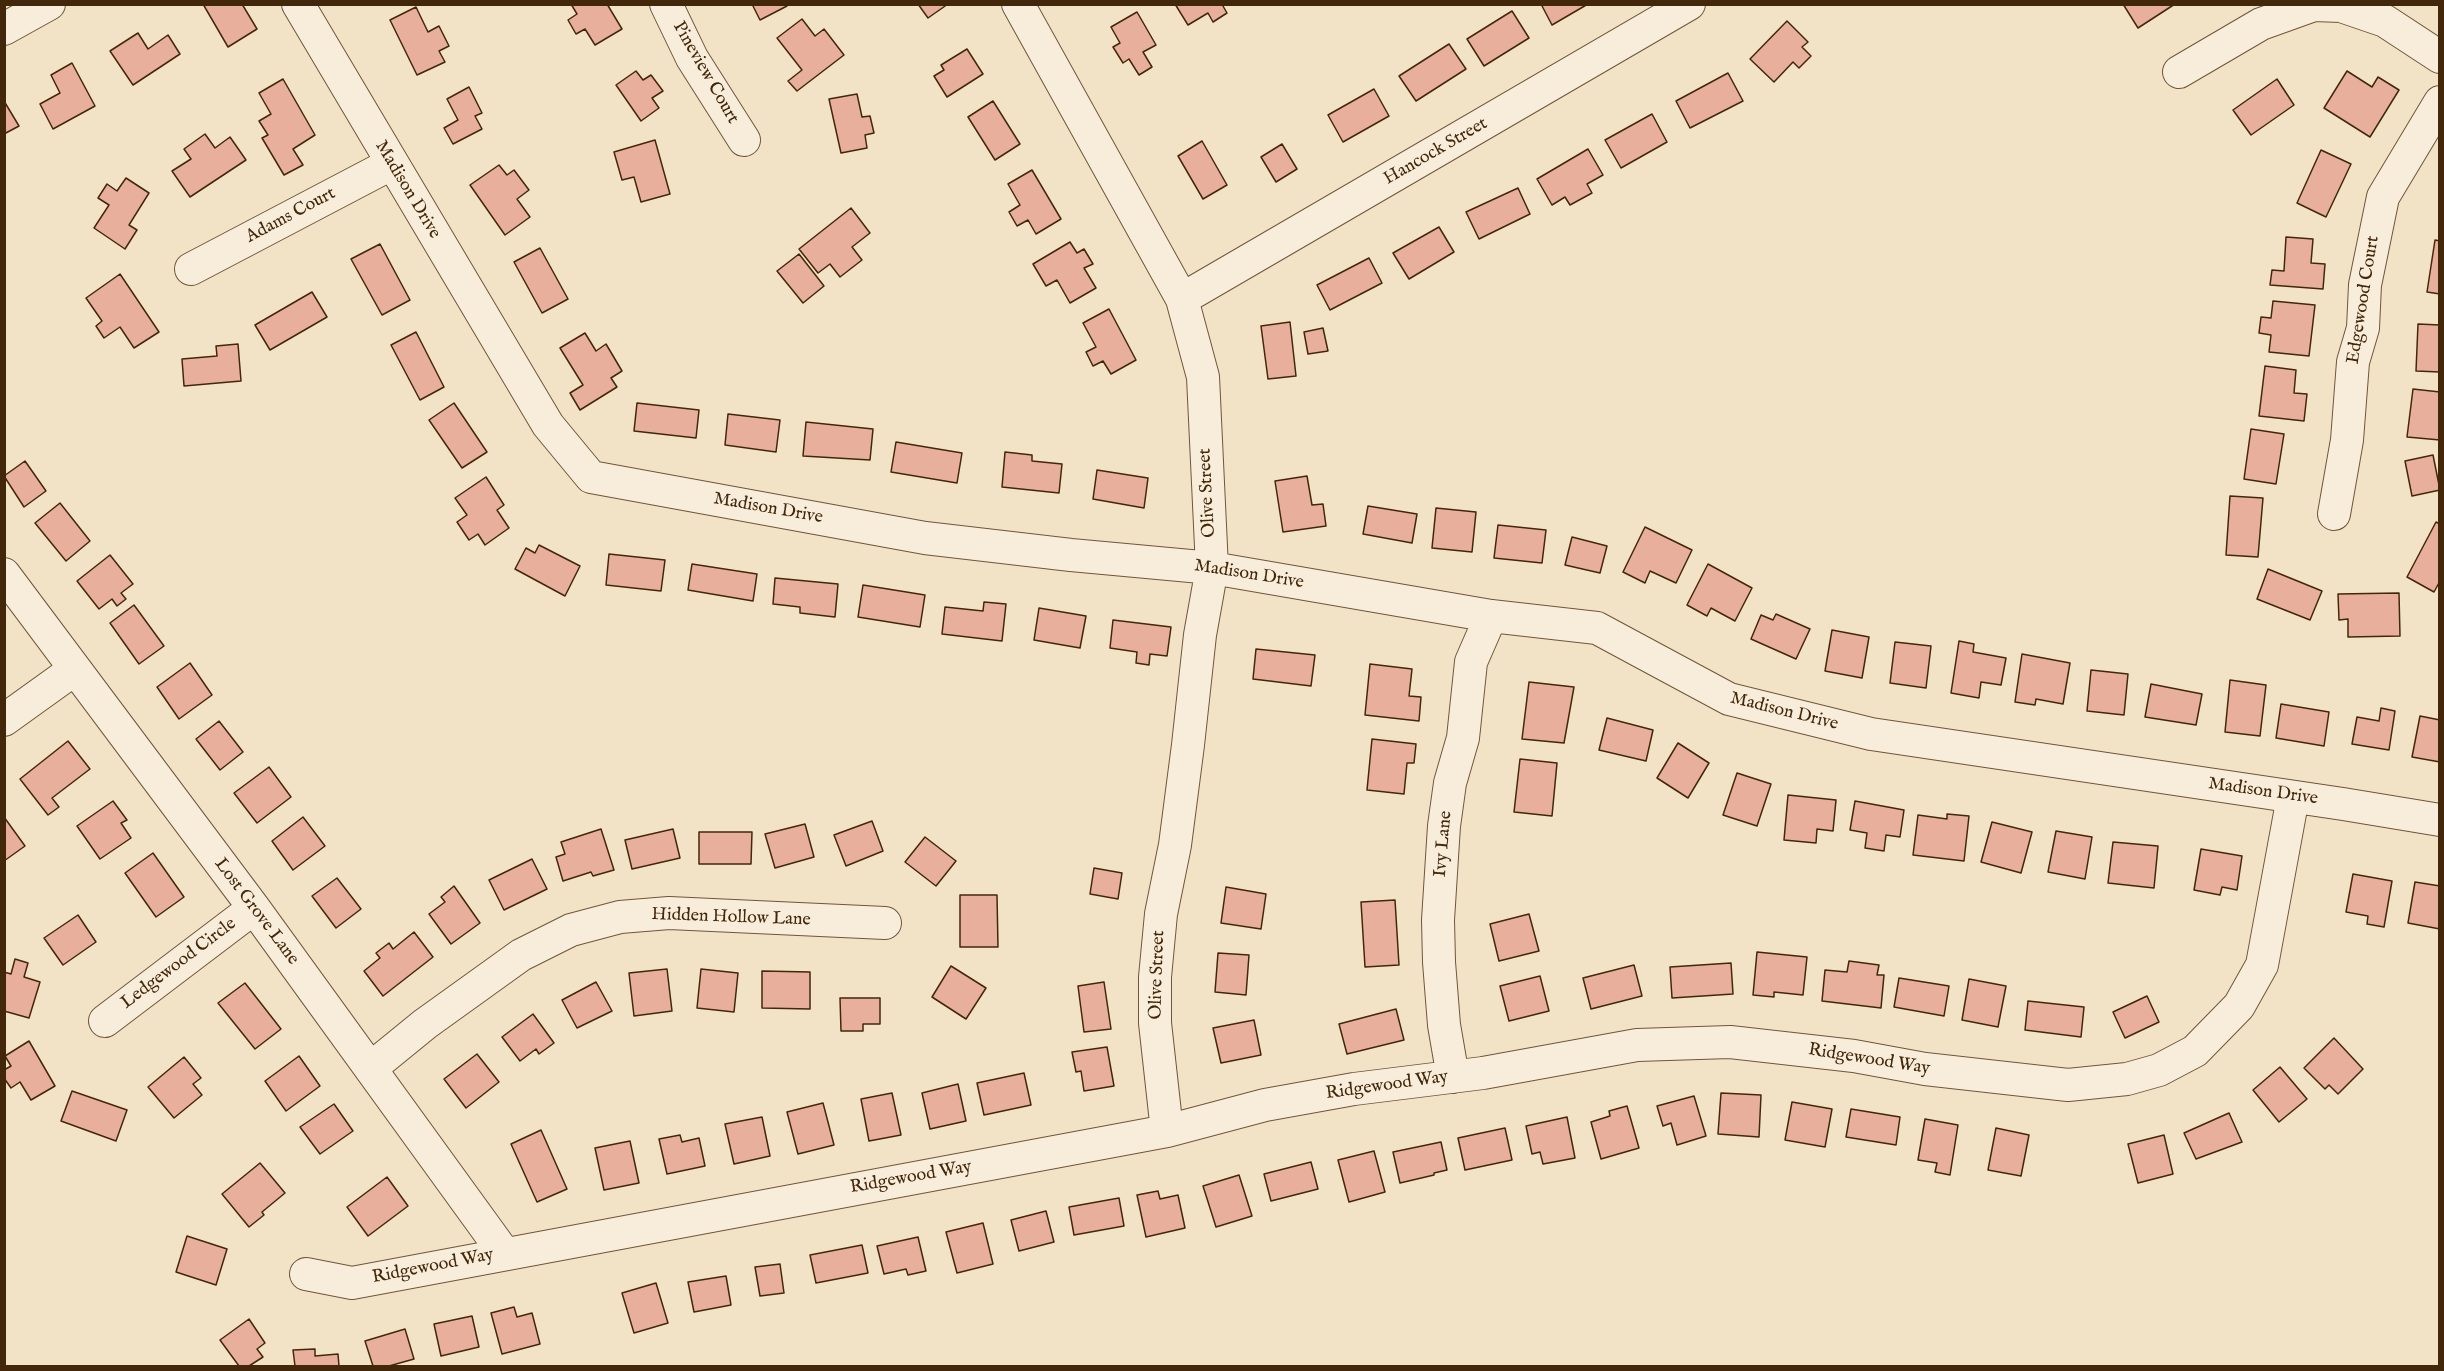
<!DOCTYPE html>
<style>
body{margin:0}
#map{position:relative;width:2444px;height:1371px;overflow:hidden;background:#f3e3c6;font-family:"IM FELL English",serif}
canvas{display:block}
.frame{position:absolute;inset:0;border:6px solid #43270b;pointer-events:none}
</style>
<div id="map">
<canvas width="2444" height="1371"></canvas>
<div class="frame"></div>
</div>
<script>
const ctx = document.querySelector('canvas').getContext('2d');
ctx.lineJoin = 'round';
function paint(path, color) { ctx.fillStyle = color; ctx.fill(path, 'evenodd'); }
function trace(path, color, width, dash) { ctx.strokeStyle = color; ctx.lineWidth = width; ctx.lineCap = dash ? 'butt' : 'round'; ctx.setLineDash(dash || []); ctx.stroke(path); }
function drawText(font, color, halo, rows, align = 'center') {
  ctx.font = font + ' "IM FELL English",serif'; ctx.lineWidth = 5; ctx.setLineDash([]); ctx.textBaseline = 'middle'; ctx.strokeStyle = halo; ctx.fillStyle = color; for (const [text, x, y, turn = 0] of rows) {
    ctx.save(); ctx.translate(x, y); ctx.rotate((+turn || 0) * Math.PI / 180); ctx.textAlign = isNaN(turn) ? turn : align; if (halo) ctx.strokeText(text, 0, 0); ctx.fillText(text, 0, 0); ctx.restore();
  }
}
const building = new Path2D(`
 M203 4H242L257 29 228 47Z
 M571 4H607L622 29 595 45 585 29 576 34 568 20 577 14Z
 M752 4H786L787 6 760 20Z
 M918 4H948L928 18Z
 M1175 4H1225L1223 6 1227 13 1213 22 1208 13 1188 25Z
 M1541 4H1588L1552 25Z
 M2123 4H2175L2138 28Z
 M416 7 428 32 439 26 449 46 439 51 445 62 417 75 390 20Z
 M1512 11 1529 38 1484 66 1467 39Z
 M1137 12 1156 45 1143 52 1152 67 1139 75 1129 59 1123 63 1113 47 1120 43 1111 27Z
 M802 19 815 36 824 29 844 55 797 91 788 81 802 70 777 38Z
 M1787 21 1808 42 1802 47 1811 56 1799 68 1793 62 1774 82 1750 59Z
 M138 33 148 49 168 35 180 54 133 85 110 51Z
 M1449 44 1466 69 1416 101 1399 76Z
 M967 49 983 74 947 97 934 76 944 70 941 65Z
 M72 63 95 106 53 129 40 104 60 93 51 75Z
 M636 71 643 80 651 75 663 91 652 98 659 108 641 121 616 85Z
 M2347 71 2372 87 2378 77 2399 90 2370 137 2324 108Z
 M1728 73 1743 101 1690 128 1676 101Z
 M283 79 315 135 293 149 303 165 284 175 262 138 268 135 259 121 271 114 259 93Z
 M2277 79 2294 105 2251 135 2233 110Z
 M469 87 482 113 475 116 482 129 453 144 444 128 458 120 447 99Z
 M1374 89 1389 116 1343 142 1328 115Z
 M857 94 862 117 870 116 874 133 865 135 867 148 841 153 829 99Z
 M4 101 19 126 4 134Z
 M993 101 1020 144 995 160 968 117Z
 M1652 114 1667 142 1621 168 1605 140Z
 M205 134 215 148 230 137 246 160 190 197 172 171 191 159 184 149Z
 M655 140 670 194 641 202 634 177 622 180 614 152Z
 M1202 141 1227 185 1203 199 1178 156Z
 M1282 144 1297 169 1276 182 1261 157Z
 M1588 149 1603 175 1587 184 1592 193 1570 205 1565 197 1552 205 1537 179Z
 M2321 150 2351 164 2326 217 2297 203Z
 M499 165 507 175 514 170 529 190 517 199 530 217 505 235 470 185Z
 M1032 170 1061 219 1036 234 1028 220 1017 226 1009 212 1020 205 1008 184Z
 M126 178 149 193 129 225 137 230 125 249 94 228 109 205 98 198 107 184 117 191Z
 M1518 188 1530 214 1479 239 1466 212Z
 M851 208 870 233 852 247 862 260 840 277 830 264 818 273 799 249Z
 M1439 227 1454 252 1409 279 1393 253Z
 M2286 237 2313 239 2311 263 2325 264 2323 289 2270 285 2272 270 2284 271Z
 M2435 240 2440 241V294L2427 292Z
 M1070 242 1077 253 1084 249 1093 264 1084 268 1096 288 1070 303 1057 280 1046 286 1033 264Z
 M380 244 410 300 382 315 351 259Z
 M540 248 568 299 542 313 514 262Z
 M799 254 824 286 803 303 777 271Z
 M1369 258 1382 283 1330 310 1317 285Z
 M120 274 159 332 134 348 120 327 104 338 96 326 102 321 86 298Z
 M312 292 327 317 270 350 255 325Z
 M2273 301 2315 305 2309 356 2269 352 2271 335 2259 333 2261 317 2271 318Z
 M1109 309 1136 360 1111 374 1103 361 1093 366 1086 352 1096 347 1083 323Z
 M1290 322 1296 376 1268 379 1261 326Z
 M2418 324 2440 325V372L2416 371Z
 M1323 328 1328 351 1308 354 1304 332Z
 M416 332 444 387 420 400 391 345Z
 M585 333 596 351 606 344 622 371 611 378 617 387 580 410 570 393 583 385 560 348Z
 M238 344 241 381 184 386 182 359 217 356 216 346Z
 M2265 366 2296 370 2294 393 2307 394 2304 421 2259 416Z
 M2413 389 2440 392V440L2407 437Z
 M454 403 487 452 462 468 429 420Z
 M637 403 699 410 696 438 634 431Z
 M728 414 780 420 776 452 725 445Z
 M806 422 873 429 870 460 803 456Z
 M2251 429 2284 434 2276 484 2244 479Z
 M896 442 962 453 957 483 891 472Z
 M1005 452 1032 455V461L1062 464 1059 493 1002 487Z
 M2433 455 2440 490 2412 496 2405 461Z
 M25 461 46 491 24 507 4 476Z
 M1097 470 1148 478 1144 508 1093 499Z
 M1307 476 1312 505 1323 504 1326 526 1283 532 1275 481Z
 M486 477 504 505 497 510 509 528 485 545 478 534 469 540 457 522 467 515 455 498Z
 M2230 496 2263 498 2258 557 2226 555Z
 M60 503 90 541 66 561 35 523Z
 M1368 506 1417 514 1412 543 1363 534Z
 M1436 508 1476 512 1472 552 1432 548Z
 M2436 522 2440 524V581L2434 592 2407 577Z
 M1498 525 1546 530 1542 563 1494 558Z
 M1645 527 1692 550 1676 583 1650 571 1645 583 1623 572Z
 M1572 537 1607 546 1600 573 1565 565Z
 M539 545 580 566 565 596 515 569 526 548 535 553Z
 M609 554 665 560 661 591 606 585Z
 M110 555 133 584 121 593 126 599 117 606 112 599 99 609 77 581Z
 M692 564 757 574 753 601 688 590Z
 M1708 564 1752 588 1735 621 1711 608 1707 616 1687 605Z
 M2268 569 2322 591 2310 620 2257 599Z
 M775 578 838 584 835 617 800 613V607L773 604Z
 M863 585 925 595 920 627 858 617Z
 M2399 593 2400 636 2348 637V619L2339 620 2338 594Z
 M984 602 1006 604 1002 641 942 634 945 607 983 611Z
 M134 605 164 646 139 664 110 623Z
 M1039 608 1086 616 1080 648 1034 640Z
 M1776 614 1810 629 1796 659 1751 639 1761 615 1773 620Z
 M1113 620 1171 627 1167 656 1150 654 1149 665 1136 663 1137 652 1110 648Z
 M1832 630 1869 637 1862 678 1825 671Z
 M1959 641 1974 644 1973 652 2006 658 2001 685 1981 682 1979 698 1951 693Z
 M1895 642 1931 646 1926 688 1890 683Z
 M1256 649 1315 655 1311 686 1253 679Z
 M2022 654 2070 663 2063 704 2036 699 2035 705 2015 702Z
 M190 663 212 695 179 719 157 687Z
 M1370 664 1412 669 1409 696 1421 697 1419 721 1365 715Z
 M2091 670 2128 674 2124 715 2087 711Z
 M2230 680 2266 685 2260 736 2225 732Z
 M1529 682 1574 687 1564 743 1522 739Z
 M2151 684 2202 694 2196 725 2145 717Z
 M2281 704 2329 712 2324 746 2276 738Z
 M2381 708 2395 711 2389 750 2352 744 2357 717 2379 721Z
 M2420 716 2440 720V762L2412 757Z
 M1607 718 1653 730 1646 761 1599 750Z
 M219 721 243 752 220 770 196 739Z
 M1372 739 1416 744 1414 763H1407L1404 794 1367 790Z
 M68 741 90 769 52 798 59 807 48 815 20 779Z
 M1678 743 1709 763 1688 798 1657 778Z
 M1520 759 1557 763 1552 816 1514 812Z
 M269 767 291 797 257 823 234 793Z
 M1737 773 1771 784 1757 826 1723 815Z
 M1788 795 1836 800 1833 831 1817 829 1816 843 1784 840Z
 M113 801 127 820 121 823 131 838 100 859 77 826Z
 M1855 801 1904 810 1900 837 1886 835 1884 851 1865 848 1867 833 1850 830Z
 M1947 814 1969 816 1964 861 1913 855 1918 815 1947 819Z
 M4 817 25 846 4 861Z
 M303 817 325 846 293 870 272 841Z
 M872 821 883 851 846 866 834 835Z
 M1992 822 2032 832 2021 873 1981 862Z
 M805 824 814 857 775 868 765 834Z
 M601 829 614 870 593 876 591 872 563 881 556 857 565 854 561 842Z
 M673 829 680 858 632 869 625 840Z
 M2056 831 2092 837 2085 879 2048 872Z
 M699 832H752L751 864H699Z
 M925 837 956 861 936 886 905 862Z
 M2113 842 2158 846 2154 888 2108 883Z
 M2201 849 2242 856 2237 890 2222 887 2220 895 2194 890Z
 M153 853 184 897 156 917 125 873Z
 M532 859 547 889 504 910 489 880Z
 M1094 868 1122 873 1118 899 1090 894Z
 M2353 874 2392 881 2384 927 2367 924 2368 916 2346 912Z
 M337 878 361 909 336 928 312 896Z
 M2415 882 2440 886V929L2408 923Z
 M454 886 480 923 451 944 429 914 445 902 441 897Z
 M1226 887 1266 894 1261 929 1221 923Z
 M960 895H997L998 947H960Z
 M1395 900 1399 965 1365 967 1361 902Z
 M1529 914 1539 951 1499 961 1490 924Z
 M78 915 96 942 63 965 44 938Z
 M414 932 433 957 383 996 364 971 380 958 376 953 389 943 393 949Z
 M1757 952 1807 957 1803 995 1774 992V997L1753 995Z
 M1218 953 1249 955 1246 995 1215 992Z
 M15 959 28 963 24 977 40 982 29 1018 4 1011V972L11 974Z
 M1849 961 1879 965 1877 975H1884L1881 1008 1822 1001 1825 970 1847 972Z
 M1731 963 1733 994 1672 998 1670 967Z
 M1634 965 1642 996 1591 1009 1583 978Z
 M951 966 986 988 966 1019 932 997Z
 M667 969 672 1011 634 1016 629 973Z
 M701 969 738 973 734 1012 697 1008Z
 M762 971 810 972V1009L762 1008Z
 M1540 976 1549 1011 1509 1021 1500 986Z
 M1899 978 1949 986 1944 1016 1894 1007Z
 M1969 979 2006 986 1998 1027 1962 1020Z
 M596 982 612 1011 577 1028 562 1000Z
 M1104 982 1111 1029 1084 1032 1078 986Z
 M245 983 281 1029 255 1049 218 1003Z
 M2147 996 2159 1022 2125 1038 2113 1012Z
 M840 998H880V1024H863V1031H841Z
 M2028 1001 2084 1007 2081 1037 2025 1030Z
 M1396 1009 1404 1040 1347 1054 1339 1024Z
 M533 1014 554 1043 539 1054 536 1049 520 1061 502 1037Z
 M1254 1020 1261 1055 1221 1063 1213 1028Z
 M2334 1038 2363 1069 2338 1094 2329 1085 2325 1089 2304 1068Z
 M29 1041 55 1086 31 1100 20 1082 11 1088 4 1078V1070L11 1066 5 1056Z
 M1107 1047 1114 1086 1084 1091 1081 1071 1076 1072 1072 1052Z
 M477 1054 499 1082 466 1108 444 1079Z
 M299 1056 320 1086 286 1111 265 1081Z
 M184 1057 201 1078 193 1084 202 1095 174 1118 148 1087Z
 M2280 1067 2307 1099 2279 1122 2253 1090Z
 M1024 1073 1031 1105 984 1115 977 1083Z
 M958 1084 966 1121 930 1129 922 1093Z
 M72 1091 127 1110 116 1141 61 1121Z
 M892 1093 901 1135 869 1141 861 1099Z
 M1721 1093 1761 1095 1759 1137 1718 1134Z
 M1694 1096 1706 1136 1677 1145 1671 1123 1663 1126 1657 1106Z
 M1792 1102 1832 1109 1825 1147 1785 1140Z
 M823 1103 834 1145 798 1154 787 1112Z
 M334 1104 353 1131 320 1154 300 1127Z
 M1627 1106 1639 1148 1601 1159 1591 1122 1610 1116 1609 1111Z
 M1851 1109 1900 1117 1896 1145 1846 1137Z
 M2229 1113 2242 1142 2196 1159 2184 1133Z
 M762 1117 770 1156 734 1164 725 1124Z
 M1567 1117 1575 1158 1543 1164 1540 1152 1532 1154 1526 1126Z
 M1925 1119 1958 1125 1950 1175 1935 1172 1937 1163 1918 1160Z
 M1505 1128 1512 1160 1465 1170 1458 1138Z
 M1996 1128 2029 1135 2021 1176 1988 1170Z
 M541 1130 567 1189 537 1202 511 1144Z
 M680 1135 682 1142 699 1138 705 1166 667 1174 659 1139Z
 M2164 1135 2173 1174 2138 1183 2128 1144Z
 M630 1141 639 1183 604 1190 595 1148Z
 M1441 1142 1447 1170 1434 1173V1175L1400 1183 1393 1152Z
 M1374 1151 1385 1192 1349 1202 1338 1160Z
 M1311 1162 1318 1189 1271 1201 1264 1174Z
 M260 1163 285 1193 262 1212 264 1215 249 1227 222 1194Z
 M1239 1175 1252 1216 1216 1227 1203 1186Z
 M387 1177 408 1206 368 1236 347 1207Z
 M1158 1191 1160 1199 1178 1195 1185 1228 1146 1237 1137 1195Z
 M1119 1198 1124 1226 1074 1235 1069 1207Z
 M1046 1211 1054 1242 1019 1251 1011 1220Z
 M983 1223 993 1264 957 1273 946 1232Z
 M187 1236 227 1249 216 1285 176 1272Z
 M918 1237 926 1271 908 1275 906 1269 884 1274 877 1246Z
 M862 1245 868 1273 816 1283 810 1255Z
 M780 1264 784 1293 760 1296 755 1267Z
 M726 1276 731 1305 694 1312 688 1282Z
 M656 1283 668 1323 634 1333 622 1293Z
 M514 1307 517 1317 532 1313 540 1344 502 1354 491 1313Z
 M472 1316 479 1347 441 1356 434 1324Z
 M249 1319 265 1343 257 1349 263 1357 249 1366H239L220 1340Z
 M405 1329 414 1359 389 1366H373L365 1341Z
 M315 1349V1356L338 1354 339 1366H295L293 1350Z`);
paint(building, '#e8b09c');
trace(building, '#43270b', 1.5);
const minor = new Path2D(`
 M298 4 548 425 591 477 925 538 1071 555 1212 568 1491 616 1597 628 1729 699 1871 734 2343 804 2440 820
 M666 4 692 58 744 140
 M1018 4 1182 299 1203 377 1212 568 1200 635 1188 745 1175 845 1161 914 1155 977V1023L1167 1131
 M4 29 49 4
 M2179 72 2261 24 2314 5 2341 6 2385 21 2440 57
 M191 269 391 164
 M1182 299 1689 4
 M2334 514 2347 440 2353 362 2363 328 2365 285 2383 197 2440 102
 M4 574 254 908 504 1253
 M4 720 75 669
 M105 1021 254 908
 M371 1068 425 1024 521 955 571 930 620 917 669 913 885 923
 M1453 1077 1444 1025 1439 962 1438 920 1444 826 1450 783 1463 738 1471 662 1491 616
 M306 1274 352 1283 1167 1131 1265 1105 1354 1089 1483 1073 1637 1045 1730 1042 1854 1056 1925 1069 2068 1085 2127 1079 2159 1070 2195 1051 2239 1006 2262 965 2293 797`);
trace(minor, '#6f563a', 34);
trace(minor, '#f7edda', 32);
drawText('18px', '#43270b', '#f7edda', [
 ["Pineview Court",705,73,60],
 ["Hancock Street",1436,152,-30],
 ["Madison Drive",407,190,59],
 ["Adams Court",291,216,-28],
 ["Edgewood Court",2364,300,-81],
 ["Olive Street",1208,493,-93],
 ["Madison Drive",768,509,10],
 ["Madison Drive",1249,575,9],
 ["Madison Drive",1784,712,14],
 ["Madison Drive",2263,792,8],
 ["Ivy Lane",1444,844,-85],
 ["Lost Grove Lane",256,912,53],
 ["Hidden Hollow Lane",731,918,2],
 ["Ledgewood Circle",179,964,-37],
 ["Olive Street",1158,975,-88],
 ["Ridgewood Way",1869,1060,9],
 ["Ridgewood Way",1387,1086,-8],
 ["Ridgewood Way",911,1178,-10],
 ["Ridgewood Way",433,1267,-11]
]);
</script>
